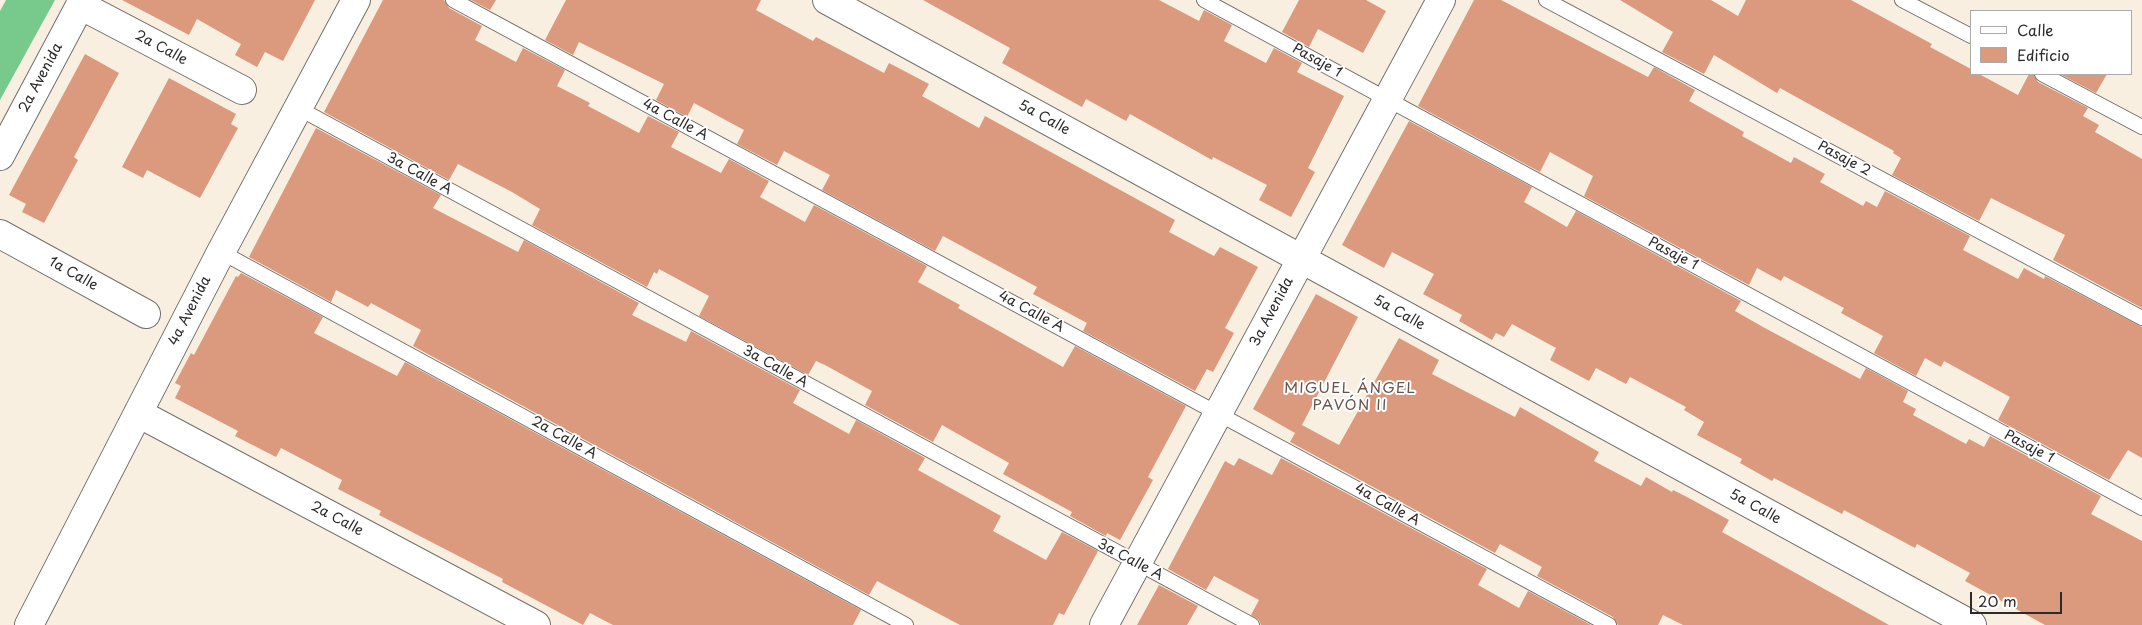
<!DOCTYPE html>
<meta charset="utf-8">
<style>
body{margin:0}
#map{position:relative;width:2142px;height:625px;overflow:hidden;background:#f9efe1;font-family:"Playpen Sans",sans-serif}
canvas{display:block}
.legend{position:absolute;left:1970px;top:10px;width:162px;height:65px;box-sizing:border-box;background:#fff;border:1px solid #aaa;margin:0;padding:6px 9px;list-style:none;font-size:15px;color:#2b2b2b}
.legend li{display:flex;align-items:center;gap:10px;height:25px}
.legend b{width:25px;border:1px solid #aaa}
.scale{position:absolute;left:1970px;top:592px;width:92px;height:22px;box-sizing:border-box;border:2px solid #2b2b2b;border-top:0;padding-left:6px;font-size:15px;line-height:18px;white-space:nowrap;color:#2b2b2b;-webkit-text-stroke:4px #fff;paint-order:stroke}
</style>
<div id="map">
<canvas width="2142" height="625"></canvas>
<ul class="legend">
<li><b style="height:6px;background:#fff"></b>Calle</li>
<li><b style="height:14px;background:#db997d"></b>Edificio</li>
</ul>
<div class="scale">20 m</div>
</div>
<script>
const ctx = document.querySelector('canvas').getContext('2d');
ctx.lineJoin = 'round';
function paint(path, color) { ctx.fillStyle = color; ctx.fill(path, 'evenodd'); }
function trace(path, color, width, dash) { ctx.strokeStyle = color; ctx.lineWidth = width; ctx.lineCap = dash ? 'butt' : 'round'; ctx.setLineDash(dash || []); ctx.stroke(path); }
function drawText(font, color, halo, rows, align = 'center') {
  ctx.font = font + ' "Playpen Sans",sans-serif'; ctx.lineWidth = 4; ctx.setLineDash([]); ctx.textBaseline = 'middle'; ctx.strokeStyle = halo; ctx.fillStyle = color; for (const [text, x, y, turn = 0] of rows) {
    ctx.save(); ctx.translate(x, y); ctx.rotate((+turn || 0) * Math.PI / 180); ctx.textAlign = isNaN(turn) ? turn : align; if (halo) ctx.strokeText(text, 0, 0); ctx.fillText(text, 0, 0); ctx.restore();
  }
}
paint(new Path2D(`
 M6 0H55L0 100V11Z`), '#78ca8c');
paint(new Path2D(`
 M122 0H315L283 61 265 52 257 67 235 55 241 44 197 19 189 35Z
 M383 0H444L449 8 482 26 475 40 516 62 523 48 565 70 557 86 590 103 588 106 639 133 648 116 679 132 671 147 721 173 729 159 769 181 760 197 805 222 814 205 927 266 918 282 960 305 958 308 1063 367 1075 346 1186 406 1148 477 1153 480 1120 540 1107 533 1106 536 1070 516 1072 512 1003 474 1009 463 942 425 933 442 865 405 872 391 825 365 816 361 808 375 699 316 709 296 659 269 657 274 654 272 647 287 532 225 540 209 512 192 458 164 449 180 324 112Z
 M471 0H496L490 10Z
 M566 0H761L756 10 813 41 816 37 884 73 889 63 929 84 922 96 979 128 985 116 1175 220 1169 232 1214 256 1220 247 1258 267 1225 328 1234 333 1213 372 1207 369 1195 391 1083 331 1087 323 1033 294 1037 287 943 236 935 251 822 190 830 175 784 151 777 165 737 144 744 130 694 103 687 117 656 100 664 84 579 42 573 55 545 40Z
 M923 0H1159L1199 21 1204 10 1232 25 1224 41 1266 63 1274 48 1302 63 1297 72 1344 96 1308 168 1315 172 1291 217 1259 200 1267 185 1213 157 1212 160 1130 114 1126 121 1086 99 1082 107 1002 63 1010 48Z
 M1299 0H1366L1386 11 1363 53 1318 29 1309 47 1282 32Z
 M1474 0H1501L1648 77 1654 67 1695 90 1689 101 1744 132 1742 136 1791 163 1794 157 1825 174 1820 182 1863 206 1866 201 1877 207 1885 191 1970 236 1963 250 2018 279 2024 268 2044 279 2045 276 2142 327V458L2128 450 2109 480 1998 420 2010 397 1944 361 1941 367 1925 358 1916 376 1874 353 1883 336 1841 313 1844 308 1784 276 1781 281 1757 268 1749 285 1584 196 1593 176 1550 152 1540 172 1418 106Z
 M1620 0H1711L1738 16 1746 0H1851L1932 44 1930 47 1971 69V74H1979L2018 95 2029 74H2033L2038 82 2088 108 2083 116 2099 125 2095 132 2142 159V308L2053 260 2065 235 1991 198 1979 221 1892 175 1901 158 1893 153 1894 151 1780 88 1777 93 1714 55 1704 74 1662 52 1673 32Z
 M85 54 119 73 74 157 78 160 44 223 22 212 26 204 9 195Z
 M2060 74H2107L2096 93Z
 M169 78 236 114 231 124 238 128 200 198 147 170 143 178 122 167Z
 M1409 121 1532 187 1524 202 1567 227 1576 211 1741 301 1735 311 1763 327 1860 379 1866 368 1908 391 1903 402 1916 409 1913 415 1966 444 1969 439 1984 447 1990 436 2101 496 2091 514 2142 541V625H2045L1965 581 1970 573 1917 544 1915 548 1844 510 1842 514 1774 478 1772 481 1740 463 1742 459 1697 435 1704 422 1684 410 1686 407 1630 377 1626 384 1596 368 1589 381 1550 360 1556 348 1512 324 1504 337 1496 333 1492 340 1459 321 1462 315 1423 294 1434 274 1392 252 1384 268 1342 245Z
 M316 128 441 195 433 208 518 252 524 240 639 303 632 315 686 342 691 331 800 390 793 403 849 434 856 420 925 458 918 470 1001 516 993 531 1046 560 1062 532 1098 551 1064 615 1059 613 1053 625H960L877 581 869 595 413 346 421 330 371 303 368 307 336 290 331 302 249 257Z
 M241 273 323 317 314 333 397 376 405 362 861 610 853 625H613L590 613 583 625 502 582 503 579 379 515 381 511 338 489 342 480 281 448 276 457 235 436 238 431 175 398 181 386 175 383 191 353 194 355 236 276 238 277Z
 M1316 294 1358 317 1302 425 1339 445 1399 338 1439 360 1432 374 1515 417 1520 407 1599 452 1594 461 1641 486 1646 477 1672 492 1673 490 1687 497 1729 520 1722 532 1889 625H1683L1663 615 1658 625H1618L1613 617 1537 576 1542 567 1500 544 1495 553 1290 442 1295 433 1253 409Z
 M1239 458 1272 475 1281 458 1487 569 1478 585 1519 608 1528 591 1591 625H1261L1259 620 1251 615 1259 600 1214 576 1206 590 1168 569 1225 461 1234 466Z
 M1159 585 1198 606 1187 625H1137Z`), '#db997d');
const lane = new Path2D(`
 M453 0 1609 625
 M1204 0 2142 508
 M1546 0 2142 318
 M1902 0 1971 36
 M2042 74 2142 127
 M298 108 1252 625
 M221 252 906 625`);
const street = new Path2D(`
 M827 0 1972 625
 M80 5 242 90
 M0 156 83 0
 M0 234 146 314
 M138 413 536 625
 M29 625 221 252 356 0
 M1104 625 1441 0`);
trace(lane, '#73706b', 16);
trace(street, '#73706b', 30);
trace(lane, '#fff', 14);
trace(street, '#fff', 28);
drawText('14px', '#2b2b2b', '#fff', [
 ["2a Calle",161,48,28],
 ["Pasaje 1",1317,61,29],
 ["2a Avenida",41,78,-62],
 ["5a Calle",1044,118,29],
 ["4a Calle A",675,120,28],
 ["Pasaje 2",1844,159,28],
 ["3a Calle A",419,174,29],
 ["Pasaje 1",1673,254,28],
 ["1a Calle",73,274,29],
 ["4a Avenida",190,311,-63],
 ["4a Calle A",1031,312,28],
 ["3a Avenida",1272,312,-62],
 ["5a Calle",1399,313,29],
 ["3a Calle A",775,367,29],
 ["2a Calle A",564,438,29],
 ["Pasaje 1",2029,447,28],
 ["4a Calle A",1387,505,29],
 ["5a Calle",1755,507,29],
 ["2a Calle",337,519,28],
 ["3a Calle A",1130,560,28]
]);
ctx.letterSpacing = '1px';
drawText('15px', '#695248', '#fff', [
 ["MIGUEL ÁNGEL",1350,389],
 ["PAVÓN II",1350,406]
]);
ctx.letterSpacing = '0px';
</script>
